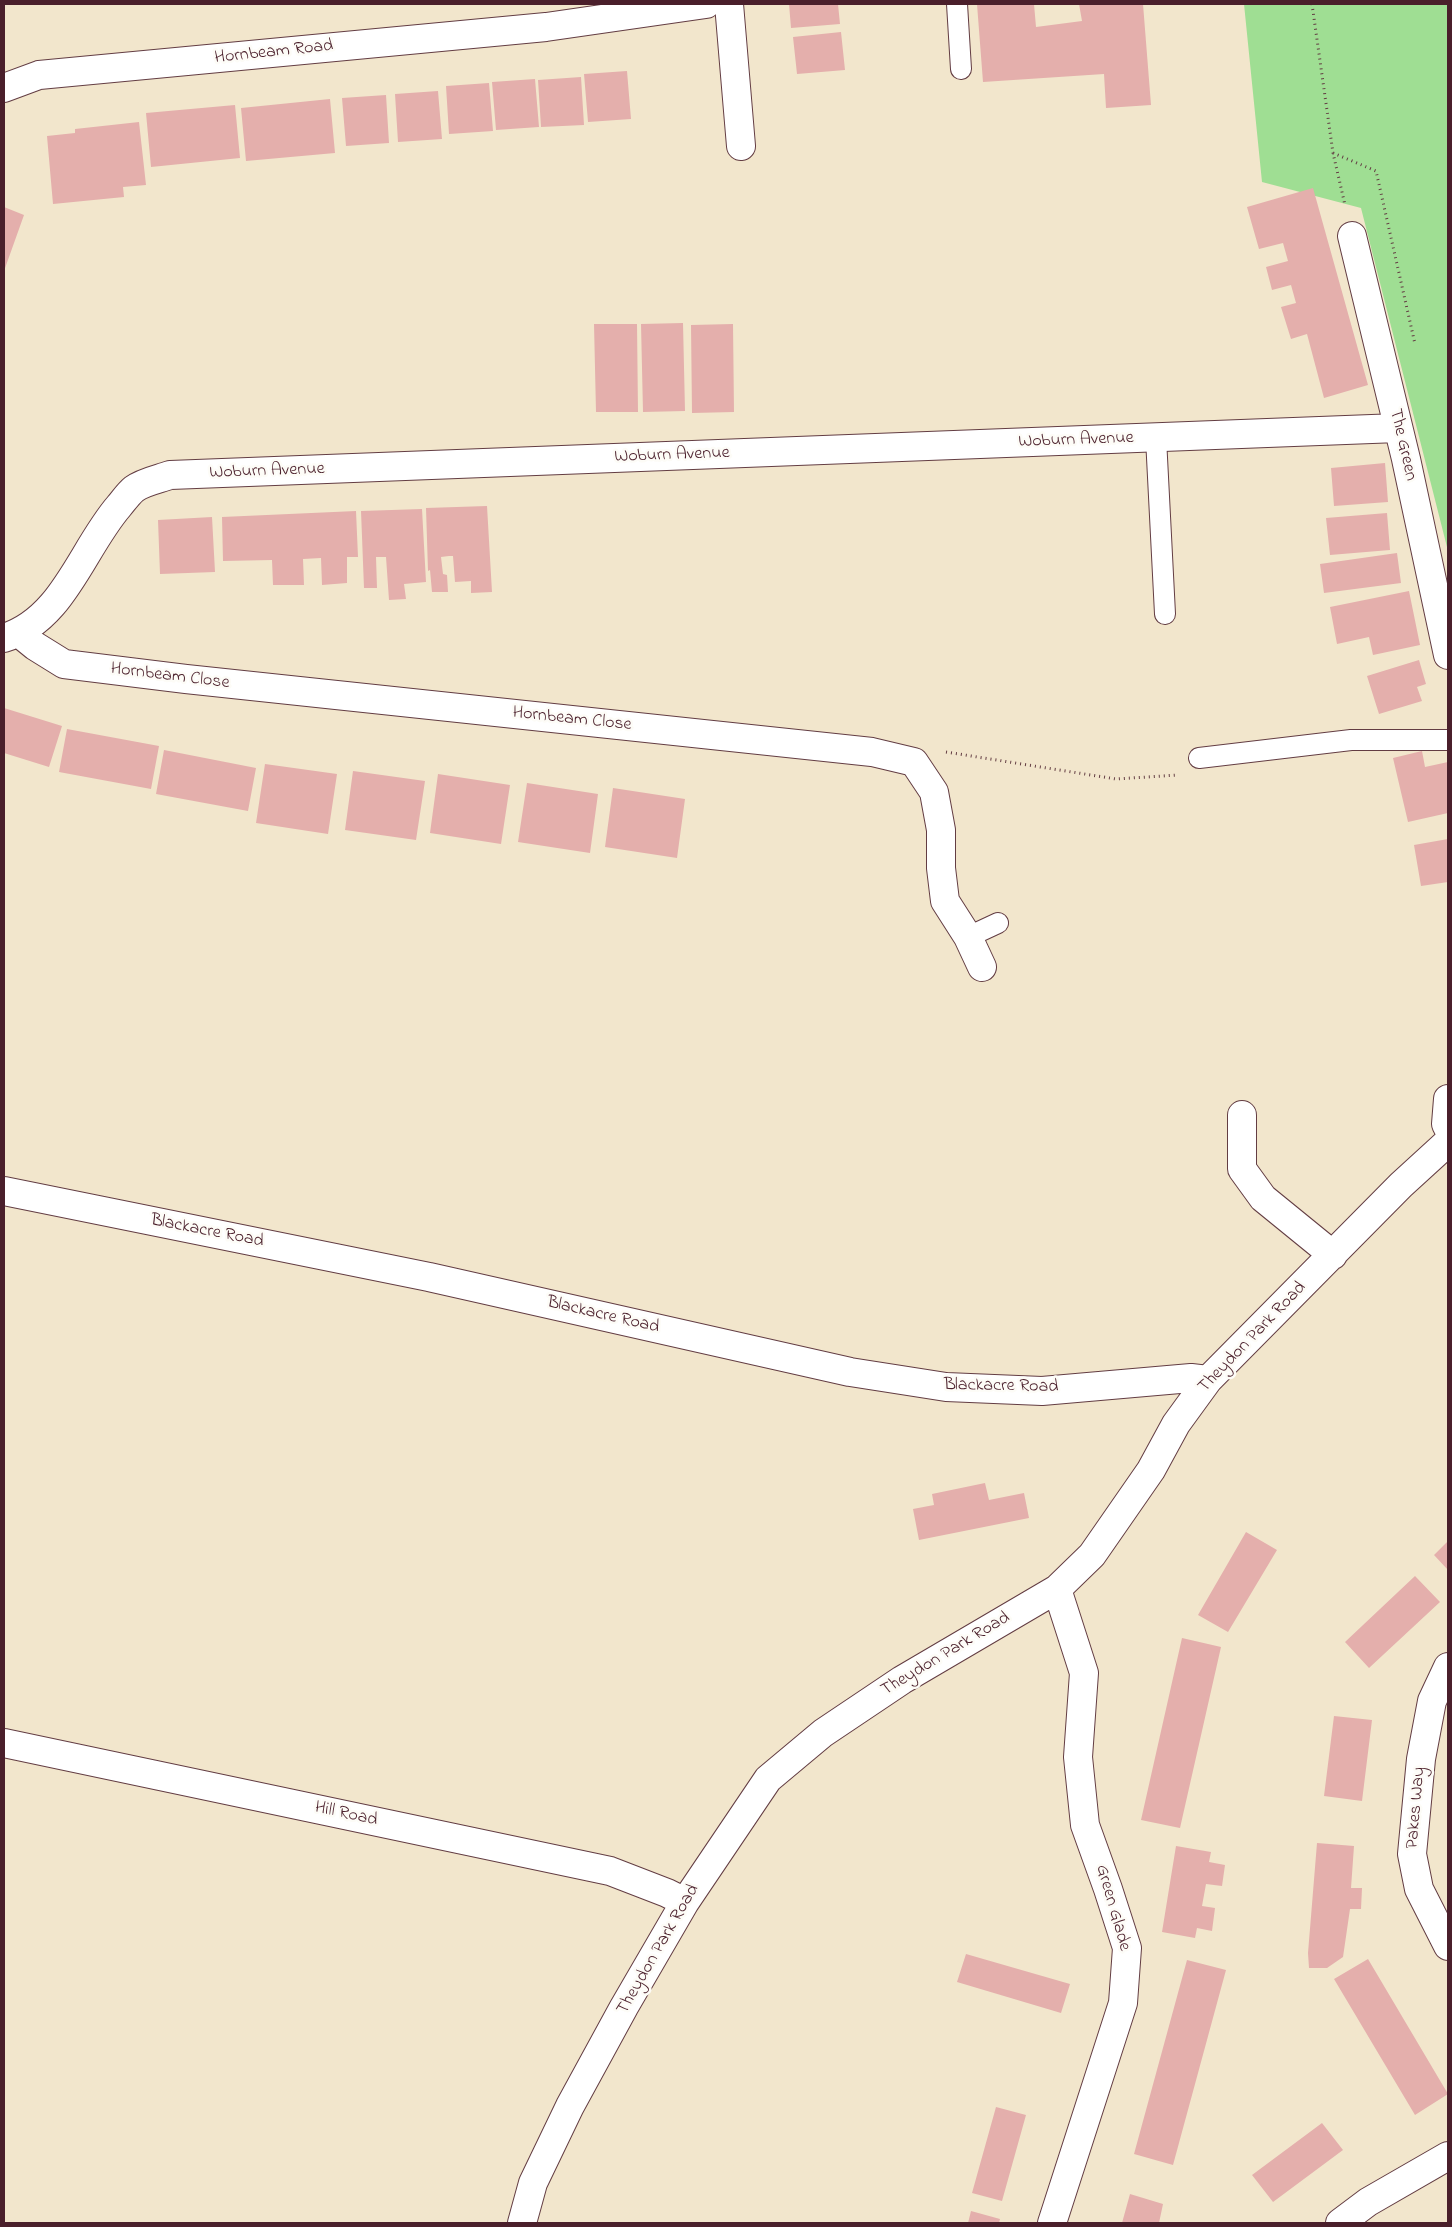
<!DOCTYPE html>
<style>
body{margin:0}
#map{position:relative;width:1452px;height:2227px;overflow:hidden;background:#f2e6cc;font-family:"Indie Flower",sans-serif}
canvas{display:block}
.frame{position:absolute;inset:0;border:5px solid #4a1f2b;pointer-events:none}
</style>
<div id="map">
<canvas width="1452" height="2227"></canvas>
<div class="frame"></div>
</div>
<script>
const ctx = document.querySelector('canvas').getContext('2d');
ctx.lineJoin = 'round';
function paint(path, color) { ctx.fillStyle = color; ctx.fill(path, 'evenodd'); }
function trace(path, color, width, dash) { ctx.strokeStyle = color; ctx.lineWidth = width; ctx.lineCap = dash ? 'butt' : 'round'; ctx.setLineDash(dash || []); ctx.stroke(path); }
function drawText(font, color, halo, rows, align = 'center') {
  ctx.font = font + ' "Indie Flower",sans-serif'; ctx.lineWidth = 5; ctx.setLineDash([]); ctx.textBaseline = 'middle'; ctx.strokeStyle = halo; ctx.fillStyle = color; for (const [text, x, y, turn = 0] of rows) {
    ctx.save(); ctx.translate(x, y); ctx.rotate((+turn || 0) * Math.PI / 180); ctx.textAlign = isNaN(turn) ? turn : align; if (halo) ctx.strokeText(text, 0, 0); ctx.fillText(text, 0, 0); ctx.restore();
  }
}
paint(new Path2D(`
 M1244 4H1448V551L1361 208 1262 182Z`), '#9fde93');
paint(new Path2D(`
 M789 4H838L840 24 791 28Z
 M977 4H1034L1036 27 1082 21 1079 4H1143L1151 105 1106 108 1104 74 983 82Z
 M841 32 845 70 797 74 793 37Z
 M627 71 631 119 588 122 584 74Z
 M581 77 584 125 541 127 538 80Z
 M535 79 539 127 496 130 492 82Z
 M489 83 493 131 449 134 446 86Z
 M438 91 442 139 398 142 395 94Z
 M386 95 389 143 346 146 342 98Z
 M330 99 335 153 246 161 241 108Z
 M235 105 240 158 151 167 146 113Z
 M139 122 146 185 123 187 124 197 53 204 47 136 75 133V129Z
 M1313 188 1368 385 1324 398 1307 334 1291 339 1281 307 1296 303 1291 285 1272 290 1266 267 1288 261 1283 243 1259 249 1247 207Z
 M4 207 24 215 4 271Z
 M683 323 685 411 643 412 641 324Z
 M594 324H637L638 412H596Z
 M733 324 734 412 692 413 691 325Z
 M1385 463 1388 502 1334 506 1331 468Z
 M487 506 492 592 471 593V581L455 582 453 556H449L441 557 443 574 447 575 448 592H432L430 570 428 571 426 508Z
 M422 509 426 582 404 584 406 599 389 600 386 557H376L377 588H364L361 511Z
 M356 511 358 557H347V583L322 585 321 558 303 559 304 585H273L272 560 223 561 222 517Z
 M1387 513 1390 550 1330 555 1326 518Z
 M212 517 215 572 160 574 158 520Z
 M1397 553 1401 583 1324 593 1320 564Z
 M1409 591 1420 645 1373 655 1369 637 1337 644 1330 607Z
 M1419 660 1426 684 1417 687 1422 701 1379 714 1367 676Z
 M4 708 62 726 49 767 4 753Z
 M67 729 159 746 151 789 59 772Z
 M164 750 256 768 248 811 156 794Z
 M1422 751 1425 767 1448 762V813L1408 822 1393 758Z
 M265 764 337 774 328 834 256 823Z
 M353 771 425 781 416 840 345 830Z
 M438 774 510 785 501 844 430 833Z
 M527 783 598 794 590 853 518 842Z
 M613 788 685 799 677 858 605 847Z
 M1448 839V882L1421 886 1414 845Z
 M985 1483 989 1500 1024 1493 1029 1518 919 1540 913 1509 934 1505 932 1494Z
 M1246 1532 1277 1550 1228 1632 1198 1615Z
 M1448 1541V1570L1434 1555Z
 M1415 1576 1440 1602 1369 1668 1345 1642Z
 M1182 1638 1221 1647 1180 1828 1141 1820Z
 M1334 1716 1372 1720 1362 1801 1324 1796Z
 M1317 1843 1354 1846 1351 1888H1362L1361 1909H1350L1343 1957 1327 1968H1309L1308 1953Z
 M1176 1846 1211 1852 1209 1862 1225 1865 1222 1886 1206 1884 1202 1906 1215 1908 1212 1931 1197 1928 1195 1938 1162 1932Z
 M966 1954 1070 1984 1061 2013 957 1982Z
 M1368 1959 1448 2094 1415 2115 1334 1979Z
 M1187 1960 1226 1970 1173 2165 1134 2154Z
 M996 2107 1026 2115 1002 2201 972 2193Z
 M1322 2123 1343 2150 1273 2202 1252 2175Z
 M1130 2194 1163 2204 1159 2223H1122Z
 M971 2211 1000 2219 999 2223H968Z`), '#e4afac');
const service = new Path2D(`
 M957 4 961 69
 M1156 438 1165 614
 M1199 758 1351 740H1448
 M968 937 998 923`);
const minor = new Path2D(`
 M729 4 741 146
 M4 88 39 75 546 27 706 4
 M1352 236 1406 459 1448 655
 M19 633 35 646 64 664 186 679 872 752 914 762 934 792 941 830V868L945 901 968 937 982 967
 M4 638C64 619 81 550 119 506 124 500 129 493 134 489 143 482 159 479 170 475L1398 428
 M1448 1099 1446 1124 1448 1128
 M1242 1115V1169L1263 1198 1333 1255
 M4 1191 429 1277 850 1372 946 1387 1042 1391 1191 1378 1208 1380
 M1448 1667 1432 1701 1421 1759 1412 1854 1419 1889 1448 1946
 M4 1743 610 1871 667 1893 685 1902
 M522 2223 533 2183 570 2106 624 2007 685 1902 768 1779 823 1733 902 1680 1057 1589 1092 1555 1151 1470 1176 1424 1208 1380 1401 1185 1448 1142
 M1052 2223 1123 2003 1127 1948 1108 1889 1085 1825 1078 1757 1084 1673 1057 1589
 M1340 2223 1368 2202 1448 2156`);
trace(service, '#633d43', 22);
trace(minor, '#633d43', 30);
trace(new Path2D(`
 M1312 4 1333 153 1345 205
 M1333 153 1376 171 1415 344
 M946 752 1116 779 1178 775`), '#633d43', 3, [1, 4]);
trace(service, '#fff', 20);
trace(minor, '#fff', 28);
drawText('18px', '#4a1f2b', '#fdfcf7', [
 ["Hornbeam Road",274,53,-6],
 ["Woburn Avenue",1076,441,-2],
 ["The Green",1402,445,77],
 ["Woburn Avenue",672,456,-2],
 ["Woburn Avenue",267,472,-2],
 ["Hornbeam Close",170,677,7],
 ["Hornbeam Close",572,720,6],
 ["Blackacre Road",207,1232,11],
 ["Blackacre Road",603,1316,13],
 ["Theydon Park Road",1253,1338,-46],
 ["Blackacre Road",1001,1387,1],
 ["Theydon Park Road",946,1655,-31],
 ["Pakes Way",1417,1808,-85],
 ["Hill Road",346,1815,12],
 ["Green Glade",1112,1908,74],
 ["Theydon Park Road",659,1950,-60]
]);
</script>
